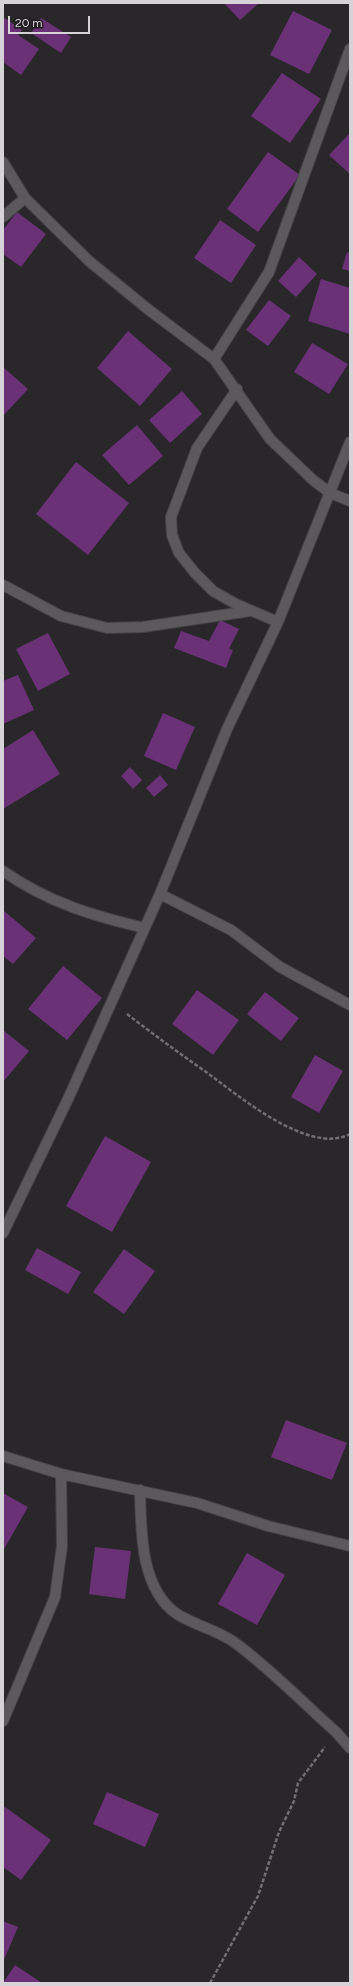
<!DOCTYPE html>
<style>
body{margin:0}
#map{position:relative;width:353px;height:1986px;overflow:hidden;background:#2a272a;font-family:Figtree,sans-serif}
canvas{display:block}
.frame{position:absolute;inset:0;border:4px solid #d5d3d5;pointer-events:none}
.scale{position:absolute;left:8px;top:16px;width:82px;height:18px;box-sizing:border-box;border:2px solid #d5d3d5;border-top:0;padding-left:5px;font-size:12px;line-height:14px;white-space:nowrap;color:#d5d3d5;-webkit-text-stroke:3px #201e21;paint-order:stroke}
</style>
<div id="map">
<canvas width="353" height="1986"></canvas>
<div class="frame"></div>
<div class="scale">20 m</div>
</div>
<script>
const ctx = document.querySelector('canvas').getContext('2d');
ctx.lineJoin = 'round';
function paint(path, color) { ctx.fillStyle = color; ctx.fill(path, 'evenodd'); }
function trace(path, color, width, dash) { ctx.strokeStyle = color; ctx.lineWidth = width; ctx.lineCap = dash ? 'butt' : 'round'; ctx.setLineDash(dash || []); ctx.stroke(path); }
paint(new Path2D(`
 M224 3H259L240 20Z
 M293 11 332 30 309 74 270 55Z
 M3 17 22 30 18 35 39 49 21 75 3 62Z
 M41 18 71 37 61 53 31 33Z
 M282 73 321 99 290 143 251 116Z
 M350 133V174L329 155Z
 M268 152 300 175 258 232 227 209Z
 M17 212 46 234 21 267 3 254V230Z
 M220 220 256 245 231 283 194 258Z
 M347 252 350 253V271L342 269Z
 M299 257 317 274 296 297 278 281Z
 M321 279 350 288V334L308 321Z
 M269 300 291 316 268 346 246 330Z
 M128 331 172 369 140 406 97 368Z
 M312 343 348 364 329 394 294 372Z
 M3 367 28 389 3 416Z
 M182 391 202 414 170 443 149 420Z
 M137 425 163 456 129 485 102 455Z
 M76 462 129 503 88 555 36 514Z
 M220 620 239 629 229 649 233 650 226 668 174 648 181 631 209 641Z
 M48 633 70 674 38 691 16 649Z
 M18 675 34 710 3 724V681Z
 M163 713 195 727 176 770 144 756Z
 M33 730 60 774 3 809V749Z
 M130 767 142 780 133 789 121 776Z
 M160 775 168 785 154 797 146 788Z
 M3 910 36 938 13 964 3 956Z
 M63 966 102 998 67 1040 28 1009Z
 M197 990 239 1020 213 1055 172 1024Z
 M265 992 299 1018 281 1041 247 1014Z
 M3 1030 29 1051 3 1082Z
 M315 1055 343 1071 319 1113 291 1097Z
 M105 1136 151 1162 112 1232 66 1206Z
 M37 1248 81 1272 68 1294 25 1270Z
 M124 1249 155 1271 124 1314 93 1292Z
 M286 1420 347 1443 332 1480 271 1457Z
 M3 1493 28 1507 3 1551Z
 M95 1547 131 1551 125 1599 89 1594Z
 M247 1553 285 1575 257 1625 218 1604Z
 M107 1792 159 1814 145 1847 93 1824Z
 M5 1807 51 1840 21 1880 3 1867V1809Z
 M3 1921 18 1927 3 1962Z
 M15 1965 42 1983H3Z`), '#6a3177');
const street = new Path2D(`
 M3 162 25 198 89 261 149 310 214 359 270 439 313 480 330 493 350 501
 M3 217 25 198
 M214 359 269 272 350 49
 M237 389 197 448 171 517 172 535 179 553 195 573 213 591 236 604 278 622
 M3 585 61 616 107 628 143 627 250 611
 M3 871C47 902 93 916 145 928
 M160 894 231 930 280 967 350 1005
 M3 1233 68 1099 160 894 227 729 278 622 350 442
 M3 1456 61 1474 197 1503 268 1526 350 1546
 M140 1490C141 1530 140 1589 177 1614 194 1625 217 1630 234 1642 271 1669 303 1703 337 1733L350 1748
 M3 1721 55 1597 62 1546 61 1474`);
trace(street, '#454345', 12);
trace(new Path2D(`
 M127 1014C153 1034 179 1053 206 1072 238 1095 309 1156 350 1134
 M210 1983 258 1896 279 1832 294 1801 298 1783 325 1747`), '#716e71', 2.5, [4, 2]);
trace(street, '#5c595d', 10);
</script>
